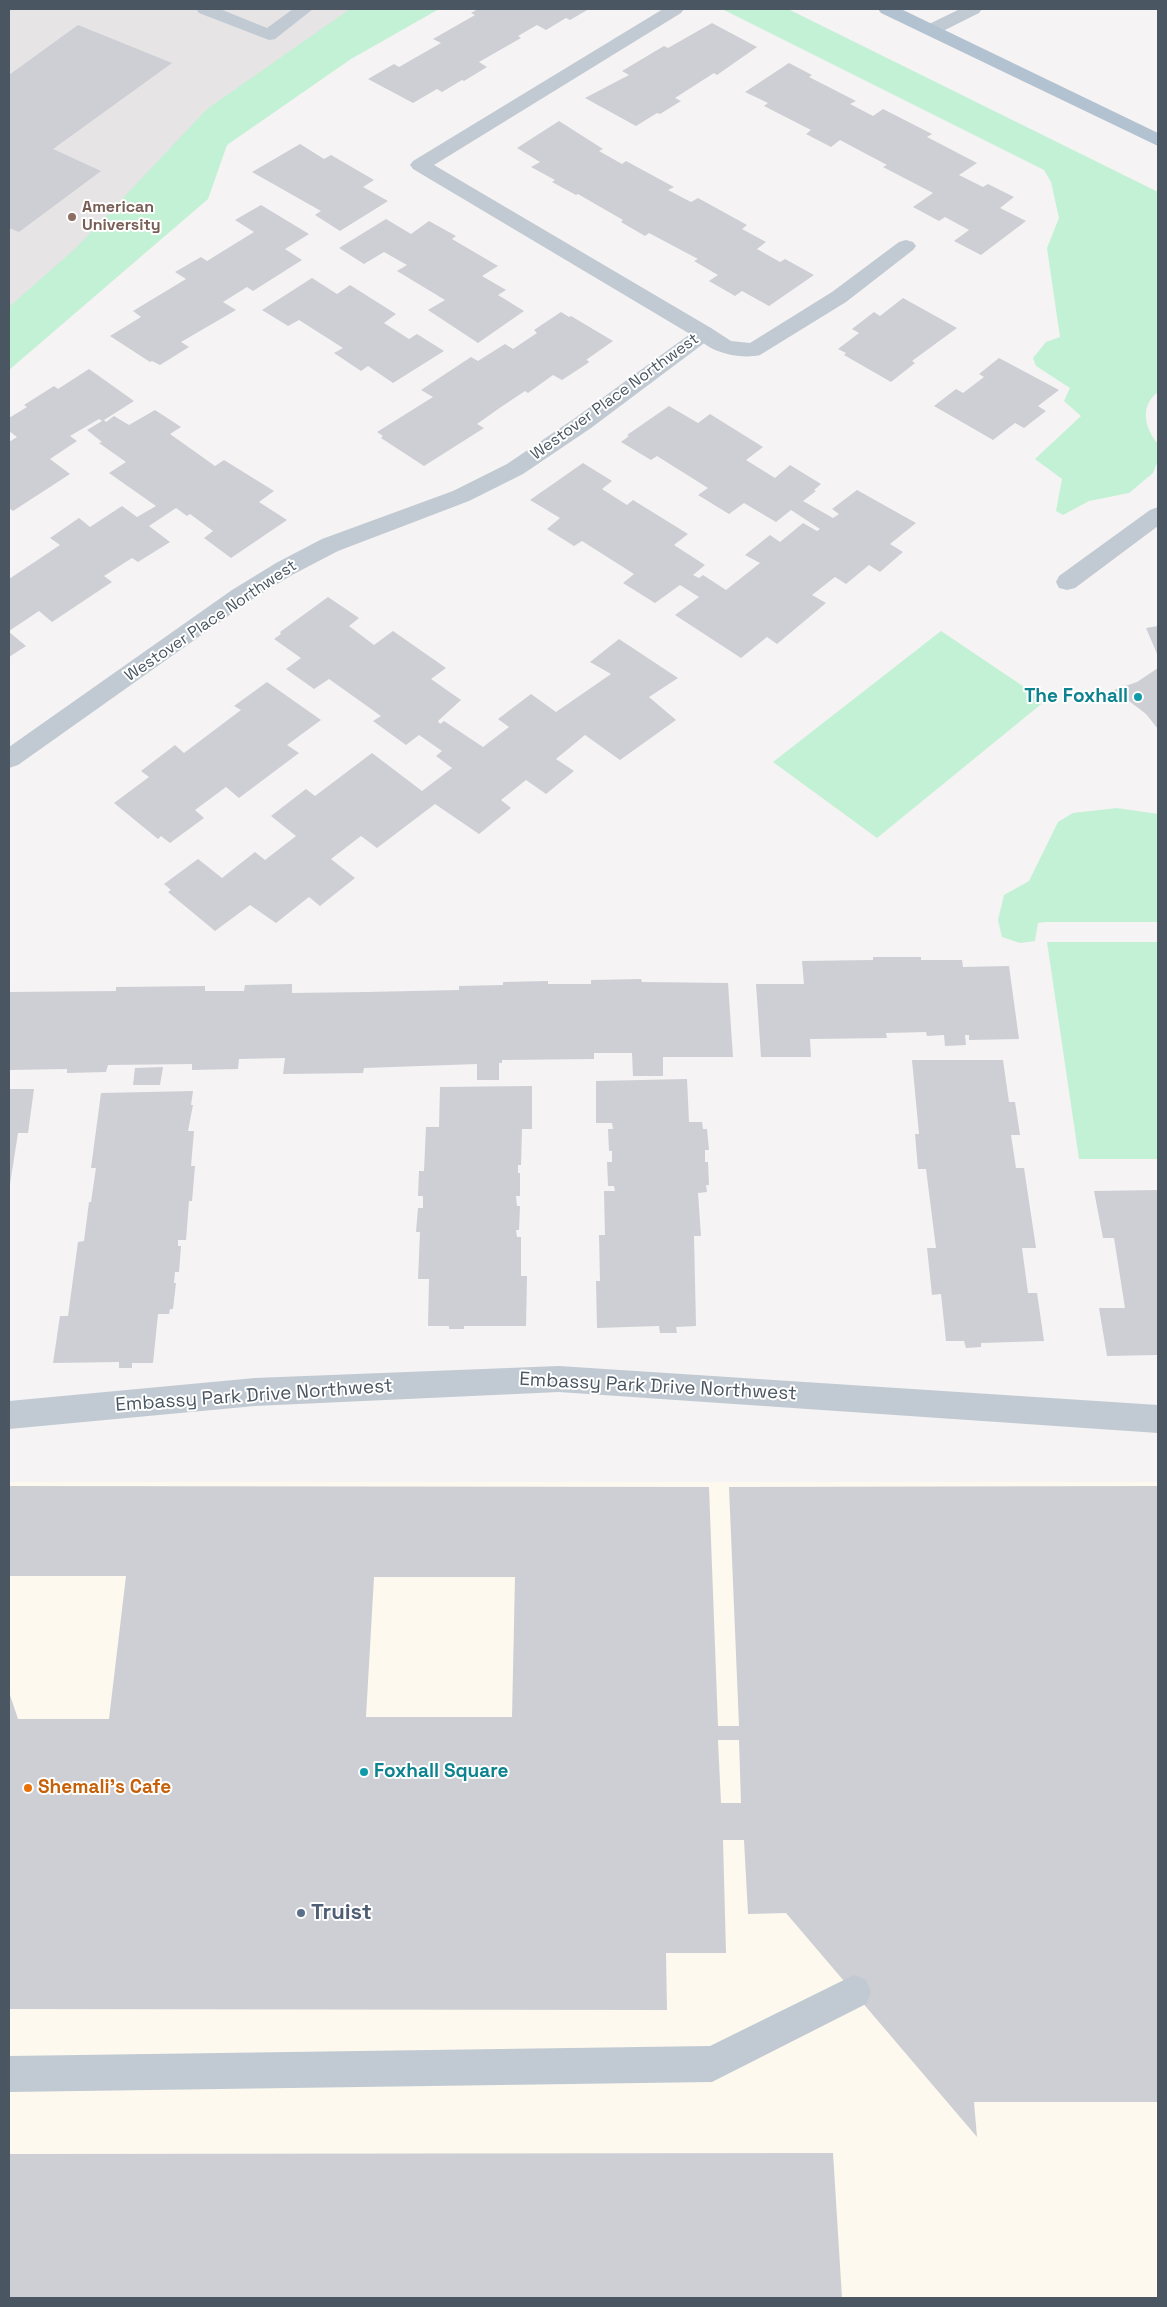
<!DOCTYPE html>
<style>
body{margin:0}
#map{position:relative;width:1167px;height:2307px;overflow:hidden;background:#f5f3f3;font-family:"Space Grotesk",sans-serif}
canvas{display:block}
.frame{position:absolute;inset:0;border:10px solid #4a5661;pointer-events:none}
</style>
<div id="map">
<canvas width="1167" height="2307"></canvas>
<div class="frame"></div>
</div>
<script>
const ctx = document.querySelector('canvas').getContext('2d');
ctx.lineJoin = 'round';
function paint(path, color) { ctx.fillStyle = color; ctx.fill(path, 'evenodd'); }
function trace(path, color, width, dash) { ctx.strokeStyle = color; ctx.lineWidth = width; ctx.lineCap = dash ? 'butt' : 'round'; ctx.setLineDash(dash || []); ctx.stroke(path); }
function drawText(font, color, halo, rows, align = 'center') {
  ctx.font = font + ' "Space Grotesk",sans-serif'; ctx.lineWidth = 4; ctx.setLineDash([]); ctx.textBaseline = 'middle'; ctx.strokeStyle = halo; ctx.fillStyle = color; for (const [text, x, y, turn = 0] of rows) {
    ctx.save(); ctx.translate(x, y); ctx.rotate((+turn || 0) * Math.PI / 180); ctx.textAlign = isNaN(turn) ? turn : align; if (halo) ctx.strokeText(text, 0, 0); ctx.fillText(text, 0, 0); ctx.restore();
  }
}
paint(new Path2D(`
 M9 1482H1158V2298H9Z`), '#fdf9ef');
paint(new Path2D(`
 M9 9H379L9 332Z`), '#e6e4e5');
paint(new Path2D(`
 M350 9H439L351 59 227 145 208 199 9 370V307L76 248 207 109Z
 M722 9H788L1158 192V392C1139 406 1145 429 1158 444V460L1153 473 1129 493 1089 501 1063 515 1056 511 1062 479 1035 459 1081 416 1064 401 1070 388 1036 366 1033 358 1046 342 1060 337 1047 248 1059 218 1051 182 1044 170Z
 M941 631 1045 701 877 838 773 762Z
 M1117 808 1158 814V922H1045L1038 923 1035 941 1020 943 1002 937 998 920 1004 895 1029 881 1058 822 1073 813Z
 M1047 942H1158V1159H1079Z`), '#c3f1d5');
paint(new Path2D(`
 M478 9H589L570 20 566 18 546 30 537 25 518 36 521 38 479 62 487 67 464 81 462 80 442 92 437 89 413 103 368 79 394 64 399 67 441 43 433 39 475 15 471 13Z
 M712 23 757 47 717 75 714 73 675 98 681 101 660 114 657 113 636 126 585 98 629 75 622 71 664 46 668 48Z
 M78 25 172 63 53 149 101 171 19 232 9 228V75Z
 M789 63 812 75 809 77 856 101 850 104 873 116 883 109 932 134 927 137 977 163 959 175 983 187 988 184 1014 197 1000 208 1026 221 981 255 954 241 969 230 945 217 939 221 913 207 933 193 883 167 887 165 840 140 831 147 806 134 811 130 764 106 768 103 745 92Z
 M559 121 603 149 599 151 622 164 626 161 674 187 668 190 691 202 698 198 747 225 742 229 766 242 757 249 780 262 785 259 814 275 769 306 742 291 735 296 709 281 718 275 694 261 698 259 649 233 645 236 621 222 623 220 578 194 576 195 552 182 555 180 531 167 540 162 517 148Z
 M300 144 324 159 331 155 374 180 363 187 388 201 340 231 315 215 321 211 252 172Z
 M261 205 309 234 285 249 302 260 253 291 247 287 223 302 236 310 181 342 189 347 160 365 152 361 150 362 110 336 141 317 133 311 186 279 175 272 201 257 207 261 254 232 235 220Z
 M386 219 411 234 429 221 456 236 452 239 498 266 482 276 506 290 498 295 524 311 478 343 428 310 445 300 397 271 407 265 384 252 364 264 339 248Z
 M312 278 337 294 350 285 396 314 384 323 409 339 417 334 444 351 393 383 368 366 361 371 334 353 343 348 299 320 288 326 262 310Z
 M903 298 957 328 912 361 915 363 891 382 844 355 846 353 838 349 859 333 852 329 874 312 880 316Z
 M561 312 569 317 571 316 613 341 586 360 589 361 588 363 562 380 553 375 528 393 525 391 501 407 477 424 484 428 424 466 381 438 383 436 377 432 433 397 421 390 471 357 478 361 505 344 513 349 537 333 534 330Z
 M999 358 1059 390 1038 406 1046 411 1024 428 1015 423 993 440 934 406 956 389 963 393 984 377 979 374Z
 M89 369 134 401 104 420 106 422 114 416 129 425 155 410 181 427 170 434 215 466 224 460 274 491 259 502 287 520 231 558 204 538 213 531 190 514 187 516 176 508 149 526 170 542 138 562 132 558 104 576 112 582 52 622 39 611 9 631V579L60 545 50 538 79 518 90 527 122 506 137 517 156 506 109 473 126 462 99 443 102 442 87 430 102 421 99 419 70 436 77 441 50 459 70 474 13 511 9 508V442L17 437 9 431V418L27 407 24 405 54 386 58 389Z
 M669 406 698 423 710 414 763 447 746 460 775 478 790 465 821 484 814 490 816 491 803 501 833 518 839 514 832 509 857 490 916 523 890 544 903 552 880 572 869 565 846 584 835 577 812 595 826 603 777 644 767 637 741 658 675 615 699 597 680 585 655 603 623 583 634 574 582 541 574 546 547 529 560 518 530 500 583 463 612 481 602 489 627 505 633 500 688 534 674 545 705 565 693 575 699 578 703 575 726 590 760 563 745 555 770 535 780 542 803 523 817 531 820 529 791 510 776 522 744 503 729 514 698 495 708 488 657 456 651 460 621 442 629 436 627 435Z
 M328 597 359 618 349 626 374 645 393 631 446 668 431 679 461 700 438 721 440 724 444 721 483 747 509 727 498 719 531 694 556 712 611 674 590 662 619 639 678 678 649 697 676 720 620 760 585 735 556 759 574 771 546 794 526 780 501 800 511 808 479 834 435 804 377 848 361 836 331 859 355 878 320 906 309 897 276 923 250 905 215 931 168 892 171 890 164 884 198 859 222 878 255 852 265 860 296 836 271 816 306 789 315 796 372 753 422 791 452 768 436 756 442 751 419 735 406 745 373 721 381 716 329 679 314 689 286 669 301 658 274 639 281 634 280 632Z
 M1158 626V656L1146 628Z
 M9 632 26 646 9 657Z
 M1158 668V729L1146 714 1129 701 1108 692 1137 682Z
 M267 682 321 720 287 745 299 753 239 798 226 787 195 810 204 818 170 843 161 836 158 839 114 803 149 777 141 771 175 745 184 753 241 710 234 706Z
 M873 957H921V960H962L963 967 1009 966 1019 1039 969 1040V1035H965L966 1045 945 1046 944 1035 927 1036 926 1032 886 1033 887 1038 810 1039 811 1057H761L756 984H804L802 961 873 960Z
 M641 979 642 982 728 983 733 1057H663V1076H633L632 1053H594V1059L502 1060V1063H499V1080H477V1064L364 1068 363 1073 283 1074 285 1058 239 1059 238 1069 192 1070V1064L108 1065 106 1072 67 1073V1069L9 1070V992L116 991V987L205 986V991H244L245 985 292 984V993L367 992 459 990V986L503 985V982L548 981V984H591V980Z
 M912 1060H1003L1009 1102H1015L1020 1135H1011L1016 1168H1024L1036 1248H1022L1028 1293H1037L1044 1341 981 1343V1347L966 1348 964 1341H946L941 1294 932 1295 927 1248H936L926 1169H918L915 1134H919Z
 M163 1067 160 1085H133L135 1068Z
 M687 1079 689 1122H702L703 1129H707L709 1150H705V1162H708L709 1185H706L707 1192 698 1193 701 1236H694L696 1326 676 1327 677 1333H660L659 1326 597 1328 596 1281H600L599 1235H605L604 1191H615L614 1186H608L607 1162H612V1151H609L608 1129H613L612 1123H596V1081Z
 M532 1086V1129H522L521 1165H518V1173H520V1196H516L517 1206H520L519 1230H516L517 1237H521V1276H527L526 1326H464V1329H449V1326H428L429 1279H418L420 1232H416L418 1208H423V1196H418L419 1171H424L426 1127H439L440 1087Z
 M9 1089H34L28 1133H18L10 1184Z
 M193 1091 191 1105H193L188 1131H194L191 1166H195L192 1201H189L186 1240H178V1246H181L179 1272H175L174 1283H176L173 1309H170L169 1314H158L153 1363H132V1368H119V1362L53 1363 60 1316H68L78 1242 84 1241 89 1202H91L96 1168H91L101 1093Z
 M1158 1190V1355L1107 1356 1099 1308H1125L1114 1238H1103L1094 1191Z
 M9 1486 709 1487 718 1726H739L729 1487 1158 1486V2102H974L977 2137 786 1913 748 1914 744 1840H723L726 1953H666L667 2010 9 2009V1692L18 1719H109L126 1576H9ZM374 1577H515L512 1717H366ZM718 1740H739L741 1803H721Z
 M833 2153 842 2298H9V2154Z`), '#cdcfd5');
paint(new Path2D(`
 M196 9H220L267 28 293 9H313L275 39 269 40 199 13Z
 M960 9H982L979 13 937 34H925L922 30 925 26Z
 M906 240 913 242 916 246 913 250 846 302 760 355C739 360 706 352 694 333L697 328 704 326 711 328 731 341 750 343 832 292 899 242Z
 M1158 507V526L1075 588 1067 590 1059 588 1056 582 1059 576 1150 510Z
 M854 1975 866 1980 871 1992 866 2004 712 2082 9 2092V2056L710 2046Z`), '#c1cad2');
paint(new Path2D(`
 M663 9H684L681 13 434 165 711 328 714 333 711 338 591 428 523 474 469 501 338 551 292 575 248 602 18 765 9 768V747L232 590 276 563 322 539 453 491 507 464 575 418 690 334 413 169 410 165 413 161Z
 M559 1366 1158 1405V1433L559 1392 255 1406 9 1429V1401L255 1378Z`), '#c1cad2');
paint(new Path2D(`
 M878 9H901L1158 133V146L881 13Z`), '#b3c2d1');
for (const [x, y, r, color] of [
 [72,217,5,"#8d6e63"],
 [1138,697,5,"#0f9aa8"],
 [364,1772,5,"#0f9aa8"],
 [28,1788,5,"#e8710a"],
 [301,1913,5,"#5c6f8a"]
]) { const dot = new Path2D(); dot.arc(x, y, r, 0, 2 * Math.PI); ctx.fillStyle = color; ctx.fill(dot); trace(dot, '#fff', 2); }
drawText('bold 16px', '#785e54', '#fff', [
 ["American",82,208],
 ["University",82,226]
], 'left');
drawText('16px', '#4a5661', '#fff', [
 ["Westover Place Northwest",615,397,-36],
 ["Westover Place Northwest",211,621,-34]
]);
drawText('bold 19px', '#0d838f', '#fff', [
 ["The Foxhall",1128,697],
 ["Foxhall Square",374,1772,"left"]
], 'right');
drawText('19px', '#4a5661', '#fff', [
 ["Embassy Park Drive Northwest",658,1387,3],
 ["Embassy Park Drive Northwest",254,1396,-4]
]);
drawText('bold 19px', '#c56008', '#fff', [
 ["Shemali's Cafe",38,1788]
], 'left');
drawText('bold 22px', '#4e5e75', '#fff', [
 ["Truist",311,1913]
], 'left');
</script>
